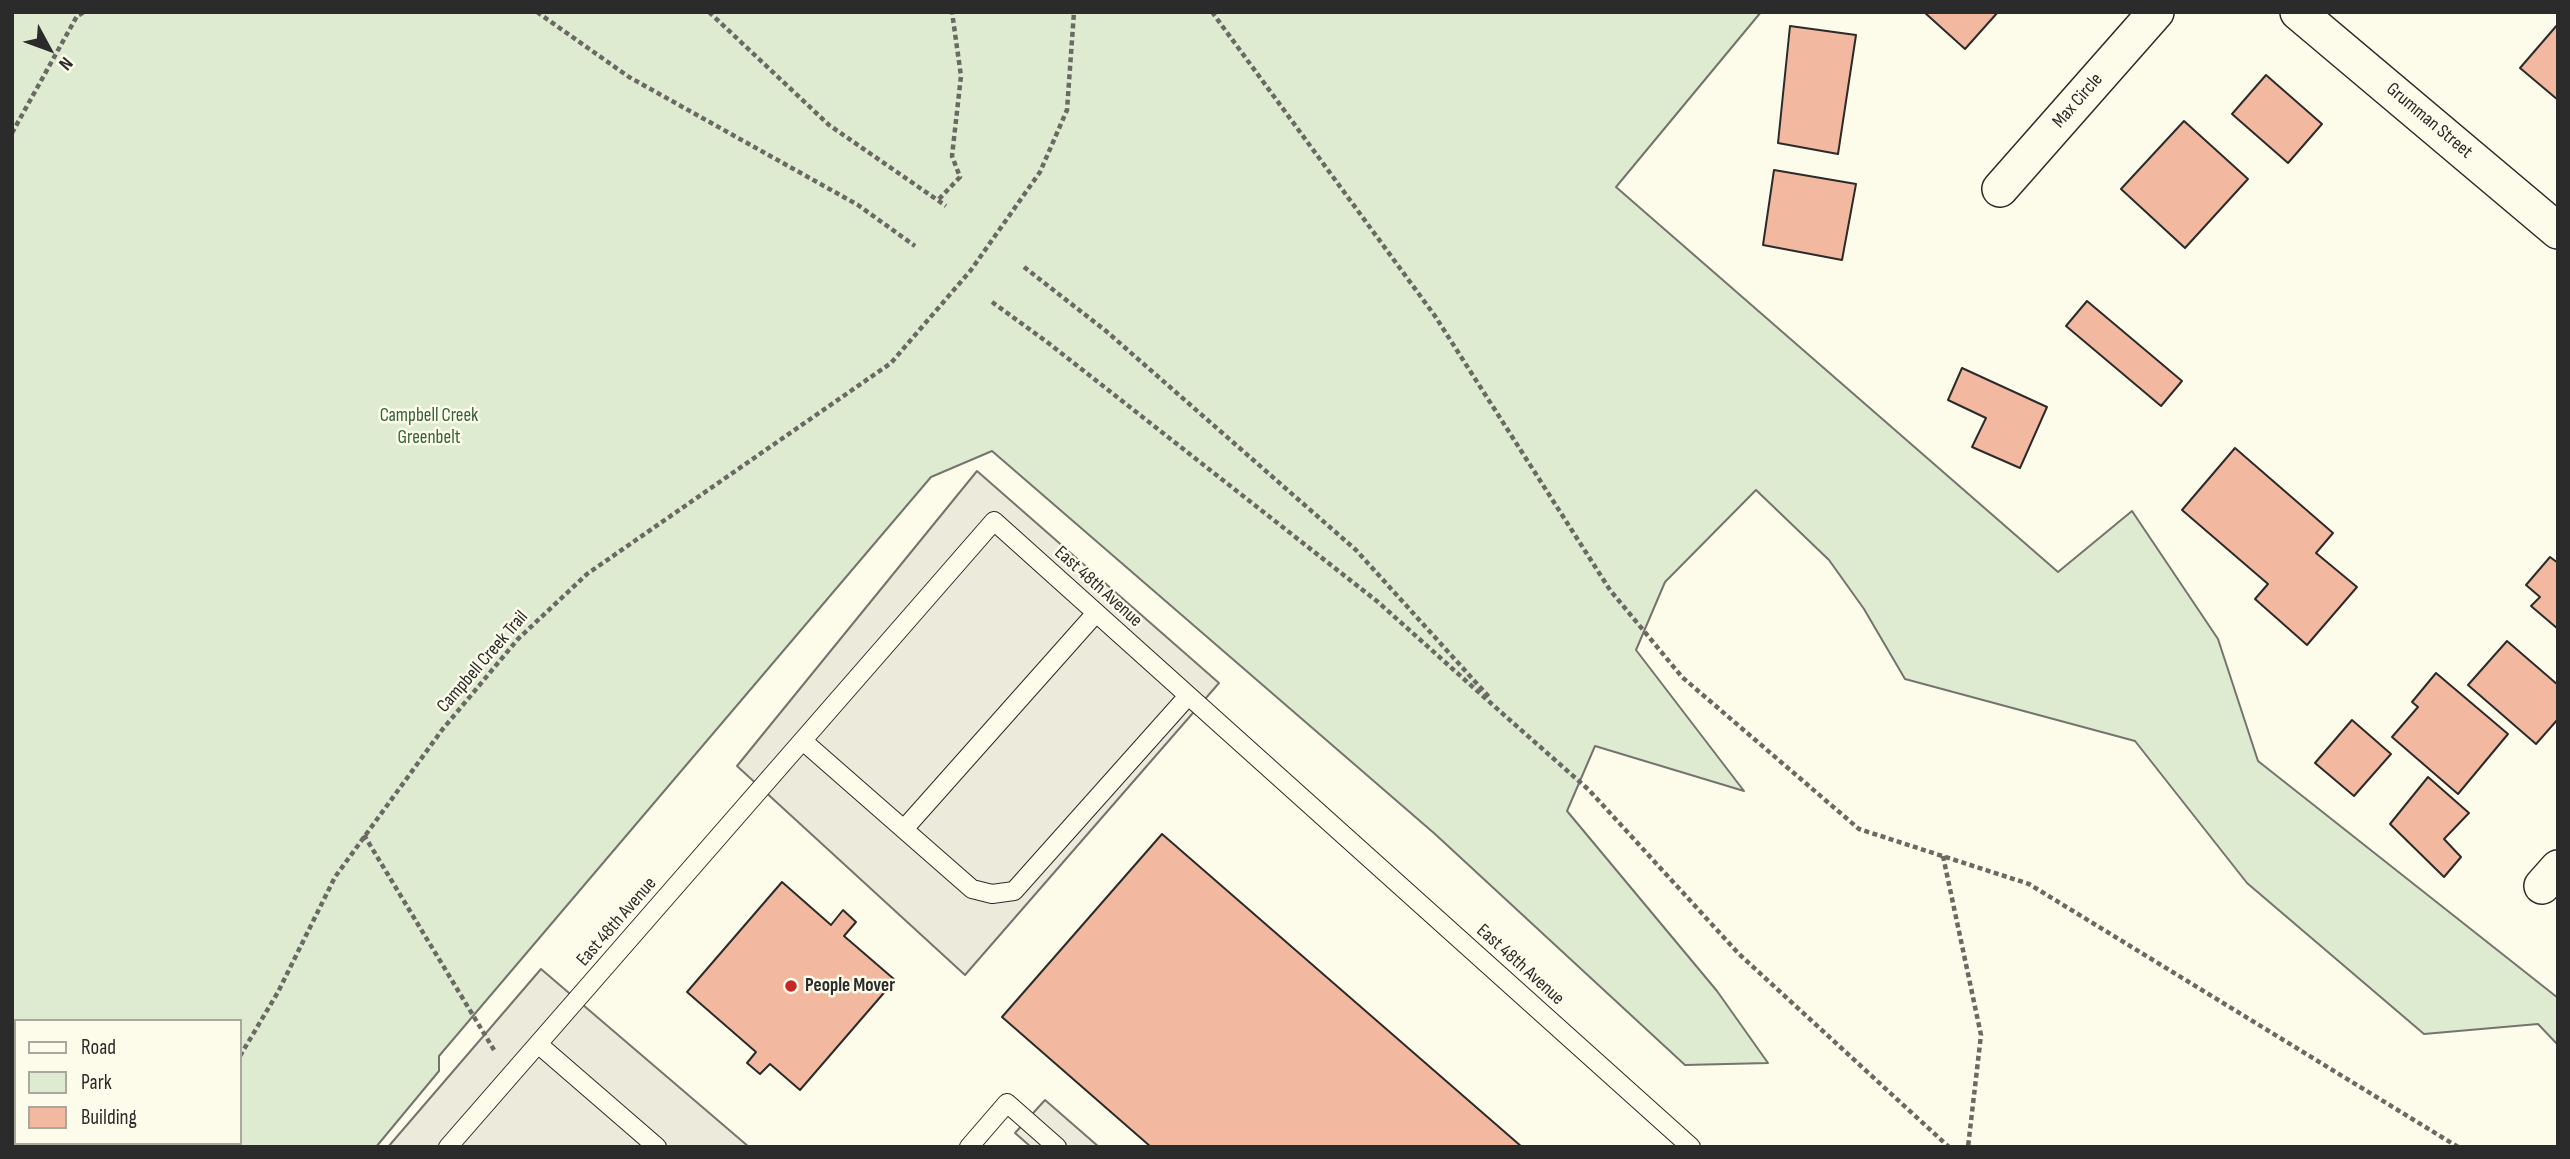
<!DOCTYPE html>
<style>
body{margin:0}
#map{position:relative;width:2570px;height:1159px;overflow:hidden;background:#fdfbea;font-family:"Sofia Sans Condensed",sans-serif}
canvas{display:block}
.frame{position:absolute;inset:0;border:14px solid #2b2b2b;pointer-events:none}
.legend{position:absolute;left:14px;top:1019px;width:228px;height:126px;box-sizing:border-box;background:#fdfbea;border:2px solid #a9a89e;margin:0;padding:9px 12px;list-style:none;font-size:21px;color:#2b2b2b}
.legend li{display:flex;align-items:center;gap:14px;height:35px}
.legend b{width:35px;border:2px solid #a9a89e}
.north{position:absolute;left:14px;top:14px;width:70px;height:70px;-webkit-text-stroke:5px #fdfbea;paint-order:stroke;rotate:131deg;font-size:19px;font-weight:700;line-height:28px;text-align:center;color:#2b2b2b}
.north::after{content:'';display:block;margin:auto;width:24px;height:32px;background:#2b2b2b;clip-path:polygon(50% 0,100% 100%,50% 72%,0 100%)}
</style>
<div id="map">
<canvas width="2570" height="1159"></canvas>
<div class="frame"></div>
<ul class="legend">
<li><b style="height:9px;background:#fdfbea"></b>Road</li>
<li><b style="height:19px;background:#deebd1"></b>Park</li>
<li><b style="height:19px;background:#f2b8a0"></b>Building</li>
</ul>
<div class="north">N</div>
</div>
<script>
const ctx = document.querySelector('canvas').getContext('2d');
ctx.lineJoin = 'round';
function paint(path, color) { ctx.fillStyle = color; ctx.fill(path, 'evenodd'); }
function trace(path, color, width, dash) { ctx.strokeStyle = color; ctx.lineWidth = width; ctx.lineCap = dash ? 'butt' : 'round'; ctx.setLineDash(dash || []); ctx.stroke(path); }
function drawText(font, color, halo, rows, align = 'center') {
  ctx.font = font + ' "Sofia Sans Condensed",sans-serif'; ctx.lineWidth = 5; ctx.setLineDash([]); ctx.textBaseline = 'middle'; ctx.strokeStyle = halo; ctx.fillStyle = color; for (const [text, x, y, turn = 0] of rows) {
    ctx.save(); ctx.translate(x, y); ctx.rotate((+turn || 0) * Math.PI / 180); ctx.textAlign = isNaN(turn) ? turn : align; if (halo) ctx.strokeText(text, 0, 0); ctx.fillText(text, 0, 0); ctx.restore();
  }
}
const green = new Path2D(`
 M12 12H1761L1616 187 2058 572 2132 511 2218 639 2258 761 2558 998V1045L2538 1024 2424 1034 2247 883 2135 741 1905 679 1864 609 1829 560 1756 490 1665 582 1636 650 1744 791 1595 746 1567 811 1717 991 1768 1063 1685 1065 1435 834 992 451 931 477 439 1056V1071L376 1147H12ZM16 1021H240V1143H16Z`);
paint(green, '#deebd1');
trace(green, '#74746e', 2);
const parking = new Path2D(`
 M977 471 1219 683 965 975 737 766Z
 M541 969 749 1147H388Z
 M1045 1100 1099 1147H1031L1015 1133Z`);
paint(parking, '#eceadb');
trace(parking, '#74746e', 2);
const building = new Path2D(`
 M1924 12H1998L1965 49Z
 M2558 24V100L2520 68Z
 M1790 26 1856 35 1838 154 1778 143Z
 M2266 75 2322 124 2288 163 2232 114Z
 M2184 121 2248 179 2185 248 2121 189Z
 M1774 170 1856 184 1842 260 1763 245Z
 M2087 301 2182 381 2161 406 2066 326Z
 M1962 368 2047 407 2020 468 1972 447 1986 418 1948 400Z
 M2235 448 2333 533 2316 553 2357 587 2307 645 2255 599 2268 584 2182 510Z
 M2550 557 2558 563V629L2531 606 2540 597 2526 585Z
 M2507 641 2558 685V719L2536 744 2468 685Z
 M2436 673 2508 734 2458 794 2392 737 2418 707 2412 702Z
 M2352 720 2391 754 2354 796 2315 763Z
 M2428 777 2469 813 2444 839 2461 857 2444 877 2390 824Z
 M1162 834 1522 1147H1151L1002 1017Z
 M782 882 831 925 843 910 856 922 844 936 895 980 800 1090 770 1064 760 1074 747 1063 756 1052 687 992Z`);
paint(building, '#f2b8a0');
trace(building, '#2b2b2b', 2);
const lane = new Path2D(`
 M803 741 972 889 992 894 1014 891 1188 696
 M904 829 1096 613
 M538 1044 657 1147
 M448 1147 994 521 1691 1147
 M969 1147 1007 1103 1057 1147`);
const street = new Path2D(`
 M2298 12 2558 231
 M2000 189 2156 12
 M2542 886 2558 868`);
trace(lane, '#2b2b2b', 20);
trace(street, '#2b2b2b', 38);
trace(new Path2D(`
 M537 12 629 77 858 205 915 246
 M709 12 829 125 946 206
 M1212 12 1435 316 1610 590 1682 677 1859 829 2029 884 2458 1147
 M12 133 77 16 84 12
 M939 199 960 177 952 156 961 76 952 12
 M1024 267 1106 331 1356 550 1489 697
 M992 302 1047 342 1378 602 1503 714 1589 790 1739 954 1949 1147
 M364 835 494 1050
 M1943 856 1981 1035 1968 1147
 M240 1056 278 992 335 877 442 730 518 639 587 574 891 363 971 270 1040 172 1067 110 1074 12
 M175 1147 178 1143`), '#6a6964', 4.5, [5, 3.5]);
trace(lane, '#fdfbea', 18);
trace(street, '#fdfbea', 35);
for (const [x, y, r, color] of [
 [791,986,7,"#c62828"]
]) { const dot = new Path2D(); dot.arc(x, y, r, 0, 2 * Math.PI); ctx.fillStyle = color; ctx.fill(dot); trace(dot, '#fdfbea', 2.5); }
drawText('19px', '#2b2b2b', '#fdfbea', [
 ["Max Circle",2078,101,-49],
 ["Grumman Street",2429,121,40],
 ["East 48th Avenue",1098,587,42],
 ["Campbell Creek Trail",483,662,-49],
 ["East 48th Avenue",617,922,-49],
 ["East 48th Avenue",1520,965,42]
]);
drawText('19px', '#34623c', '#fdfbea', [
 ["Campbell Creek",429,416],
 ["Greenbelt",429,438]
]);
drawText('bold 19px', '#2b2b2b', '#fdfbea', [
 ["People Mover",805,986]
], 'left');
</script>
